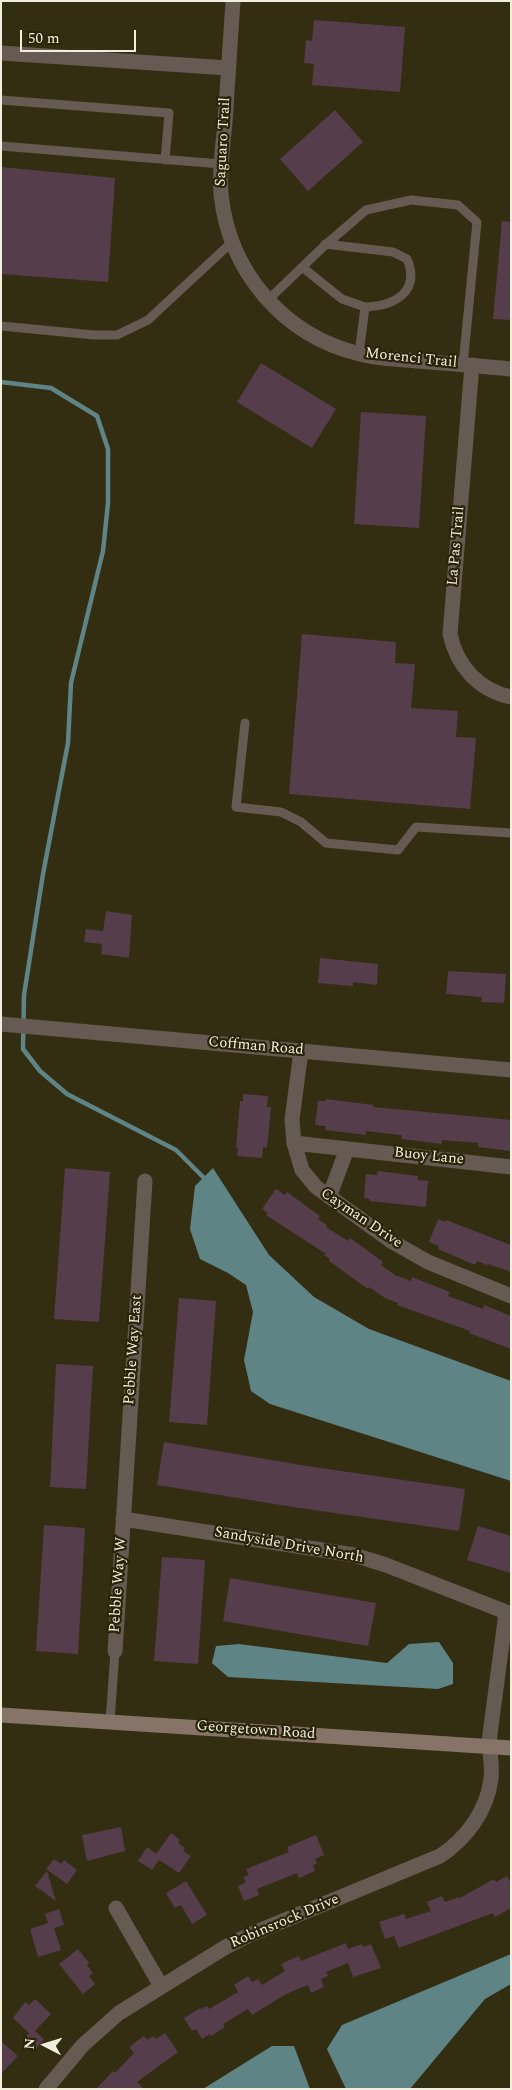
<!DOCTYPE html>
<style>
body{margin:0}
#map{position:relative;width:512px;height:2090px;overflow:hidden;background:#332d12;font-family:Spectral,serif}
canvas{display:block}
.frame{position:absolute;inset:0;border:2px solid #f2eede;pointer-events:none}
.north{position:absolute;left:20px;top:2020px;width:50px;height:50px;-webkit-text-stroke:4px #292308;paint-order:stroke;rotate:275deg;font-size:14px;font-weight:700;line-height:20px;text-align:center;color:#f2eede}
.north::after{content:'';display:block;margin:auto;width:18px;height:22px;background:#f2eede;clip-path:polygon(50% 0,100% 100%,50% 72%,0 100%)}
.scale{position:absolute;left:20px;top:30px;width:116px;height:22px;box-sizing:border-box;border:2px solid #f2eede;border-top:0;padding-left:6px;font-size:15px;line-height:18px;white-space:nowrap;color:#f2eede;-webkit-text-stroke:4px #292308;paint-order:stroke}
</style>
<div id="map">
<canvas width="512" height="2090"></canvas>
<div class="frame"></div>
<div class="north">N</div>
<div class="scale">50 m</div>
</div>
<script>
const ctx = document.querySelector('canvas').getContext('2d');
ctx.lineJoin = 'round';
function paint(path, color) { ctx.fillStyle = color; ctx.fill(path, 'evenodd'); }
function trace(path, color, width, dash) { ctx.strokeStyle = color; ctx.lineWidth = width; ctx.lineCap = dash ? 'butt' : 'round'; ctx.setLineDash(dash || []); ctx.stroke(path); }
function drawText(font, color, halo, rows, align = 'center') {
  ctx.font = font + ' Spectral,serif'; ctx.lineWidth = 4.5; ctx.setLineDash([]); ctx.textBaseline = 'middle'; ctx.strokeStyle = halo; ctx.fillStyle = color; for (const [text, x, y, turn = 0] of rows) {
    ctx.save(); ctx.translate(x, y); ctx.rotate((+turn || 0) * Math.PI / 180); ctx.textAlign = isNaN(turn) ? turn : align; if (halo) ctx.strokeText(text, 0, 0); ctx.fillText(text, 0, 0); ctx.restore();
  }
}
paint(new Path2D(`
 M213 1168 269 1255 314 1297 369 1329 511 1381V1481L270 1404 251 1391 244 1360 253 1312 246 1285 228 1273 200 1259 190 1229 195 1186Z
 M439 1642 453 1663V1684L438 1689 228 1677 212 1663 216 1646 239 1644 387 1663 409 1644Z
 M511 1954V1984L485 1999 410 2089H346L327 2049 342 2025Z
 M272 2046H294L310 2089H203Z`), '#5f8486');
trace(new Path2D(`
 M1 382 51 388 97 416 108 449V503L103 551 71 683 68 743 43 874 24 995 23 1049 40 1071 67 1094 176 1150 207 1181`), '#5f8486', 4.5);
paint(new Path2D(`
 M314 20 405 27 400 92 312 85 314 64 304 63 306 40 312 41Z
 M335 110 363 142 308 191 280 159Z
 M1 167 115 178 108 282 1 274Z
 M502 221 511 222V320L493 319Z
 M261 363 336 409 312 448 237 402Z
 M361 412 426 416 419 528 354 524Z
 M302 634 396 642 395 663 415 664 411 708 458 711 456 737 476 738 470 809 289 794Z
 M106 911 132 915 129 958 101 954 102 944 84 942 86 929 103 931Z
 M320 958 378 964 377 985 353 982V986L318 983Z
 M448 971 506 974 504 1003 481 1002 482 997 446 994Z
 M243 1094 268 1096 267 1107H271L270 1119 267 1148 263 1147 262 1158 237 1156 238 1148H236L240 1101H243Z
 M326 1099 373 1105V1107L511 1120V1151L478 1147V1143L442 1140V1144L402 1139V1135L391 1134 366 1131V1135L325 1130 326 1126 315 1125 318 1101H326Z
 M65 1168 110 1172 99 1322 54 1319Z
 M378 1171 418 1176V1180L428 1181 426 1207 370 1201V1199L364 1198 366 1174 377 1175Z
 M276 1189 285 1195 287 1192 320 1216 318 1219 327 1225 326 1227 348 1241 350 1238 360 1245 383 1262 381 1265 395 1275 411 1281 412 1277 450 1292 448 1296 483 1309 484 1305 511 1316V1349L469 1333 470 1331 397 1305 398 1303 385 1298 369 1287 368 1289 329 1261 330 1259 324 1255 326 1254 266 1215 268 1213 262 1209Z
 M438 1219 446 1222V1220L511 1245V1272L488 1264 487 1265 477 1261 475 1265 438 1249 439 1246 429 1242Z
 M179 1298 216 1301 207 1425 169 1422Z
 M56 1364 93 1366 86 1489 50 1487Z
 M164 1442 307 1466 465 1489 459 1531 300 1508 157 1485Z
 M44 1525 85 1528 78 1654 36 1651Z
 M478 1526 511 1536V1573L467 1560Z
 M162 1557 205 1560 198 1664 154 1661Z
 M230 1578 376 1603 368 1646 223 1621Z
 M121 1827 125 1851 87 1861 82 1835Z
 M171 1833 180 1840 178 1843 185 1848 183 1851 191 1856 179 1873 159 1860 152 1870 138 1861 147 1847 156 1854Z
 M316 1835 324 1855 315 1859 317 1864 313 1865 315 1871 299 1878 297 1873 257 1889 259 1895 244 1901 238 1886 246 1882 243 1877 249 1875 246 1869 289 1852 287 1847Z
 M54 1859 61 1864 64 1860 77 1870 67 1884 46 1869Z
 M47 1871 56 1901 35 1886Z
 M507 1876 511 1883V1908L495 1917 493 1913 399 1948 394 1936 385 1939 379 1922 404 1914 406 1919 431 1911 427 1902 442 1896 445 1902 459 1897 460 1898 494 1879 496 1882Z
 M186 1881 207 1915 192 1924 181 1905 175 1908 166 1893Z
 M59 1909 64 1925 54 1928 61 1950 38 1957 30 1929 48 1923 45 1914Z
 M346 1943 348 1949 362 1944 363 1947 371 1944 381 1968 353 1977 348 1963 326 1972 328 1976 321 1979 324 1987 311 1993 308 1985 286 1994 252 2015 248 2009 223 2024 225 2027 211 2036 210 2034 202 2039 196 2029 192 2031 184 2018 200 2008 201 2009 207 2006 209 2009 238 1992 234 1985 248 1976 252 1982 258 1979 262 1985 285 1971 281 1964 299 1956 301 1961Z
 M78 1949 89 1963 87 1965 93 1973 89 1976 95 1984 83 1994 59 1964Z
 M35 1999 51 2014 35 2031 44 2039 35 2050 23 2040 29 2033 13 2018 25 2002 29 2005Z
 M165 2033 178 2052 137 2082 144 2089H96L113 2071 115 2073 134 2053 129 2047 144 2036 147 2040 154 2036 156 2039Z
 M1 2041 18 2056 1 2074Z`), '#553d4c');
trace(new Path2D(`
 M1 100 169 113 165 160
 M1 146 221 164
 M325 244 393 252 407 259C421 292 394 306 365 307L359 354
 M302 267 342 299 365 307
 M268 300 323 247 366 210 411 200 458 205 477 222 463 365
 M1 326 94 335H117L148 320 232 242
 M245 723 236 807 281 812 301 822 326 843 398 850 416 827 511 833
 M110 1722 115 1651`), '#655b52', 9);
trace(new Path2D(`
 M233 1C230 42 228 82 225 122 223 146 219 170 221 194 229 272 284 336 360 354 378 359 398 359 416 361 448 363 479 366 511 369
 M1 53 229 68
 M472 365 450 634C457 666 478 690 511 697
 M1 1024 511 1070
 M301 1051 292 1120 294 1143 302 1170 316 1187 391 1241 428 1262 511 1296
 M294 1143 511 1167
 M329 1197 347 1149
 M123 1519 354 1555 386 1565 511 1614
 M115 1651 145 1181
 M116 1908 161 1986
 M46 2089 83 2045 119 2013 224 1948 249 1935 440 1856C466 1839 487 1811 491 1779 493 1764 488 1749 490 1734 495 1694 501 1653 506 1613`), '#655b52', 15);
trace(new Path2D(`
 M1 1715 511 1748`), '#857467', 15);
drawText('15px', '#f2eede', '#292308', [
 ["Saguaro Trail",224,142,-87],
 ["Morenci Trail",411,359,6],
 ["La Pas Trail",457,546,-85],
 ["Coffman Road",256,1047,5],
 ["Buoy Lane",429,1157,6],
 ["Cayman Drive",361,1219,34],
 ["Pebble Way East",134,1350,-86],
 ["Sandyside Drive North",289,1546,10],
 ["Pebble Way W",119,1585,-86],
 ["Georgetown Road",256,1731,4],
 ["Robinsrock Drive",285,1922,-23]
]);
</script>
